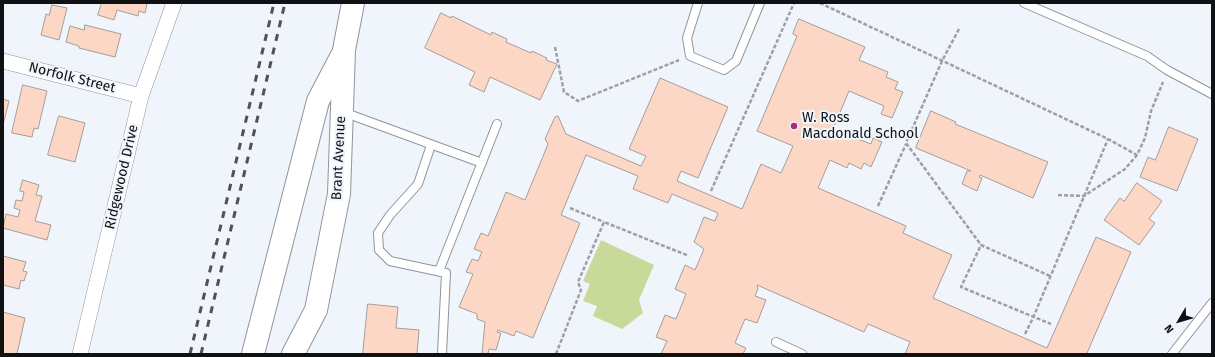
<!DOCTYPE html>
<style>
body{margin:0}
#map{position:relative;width:1215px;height:357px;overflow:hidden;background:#f0f5fc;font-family:"Fira Sans",sans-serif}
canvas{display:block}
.frame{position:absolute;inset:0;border:4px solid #101113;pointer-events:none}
.north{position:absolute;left:1159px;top:301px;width:40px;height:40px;-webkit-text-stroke:3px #f0f5fc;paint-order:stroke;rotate:232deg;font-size:11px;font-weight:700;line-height:16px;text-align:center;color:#101113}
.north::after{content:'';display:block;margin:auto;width:14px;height:18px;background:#101113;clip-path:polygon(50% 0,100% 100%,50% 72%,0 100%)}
</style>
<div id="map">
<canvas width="1215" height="357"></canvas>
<div class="frame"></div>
<div class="north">N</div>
</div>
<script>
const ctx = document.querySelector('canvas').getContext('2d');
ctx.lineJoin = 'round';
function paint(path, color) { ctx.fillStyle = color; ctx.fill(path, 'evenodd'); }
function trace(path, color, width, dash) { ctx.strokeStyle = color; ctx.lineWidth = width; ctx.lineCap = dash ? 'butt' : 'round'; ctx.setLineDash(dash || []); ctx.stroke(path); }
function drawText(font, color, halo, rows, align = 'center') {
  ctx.font = font + ' "Fira Sans",sans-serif'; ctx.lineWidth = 4; ctx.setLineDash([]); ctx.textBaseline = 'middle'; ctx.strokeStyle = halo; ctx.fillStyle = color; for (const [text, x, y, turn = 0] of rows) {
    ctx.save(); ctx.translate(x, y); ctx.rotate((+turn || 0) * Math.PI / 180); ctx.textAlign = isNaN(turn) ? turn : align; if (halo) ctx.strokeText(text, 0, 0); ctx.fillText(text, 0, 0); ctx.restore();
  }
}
paint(new Path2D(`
 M601 240 654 265 639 300 643 313 622 329 593 316 597 306 583 301 590 284 583 281Z`), '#c9d999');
const building = new Path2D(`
 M102 3H143L147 4 145 13 139 11 138 16 117 10 114 20 98 15Z
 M52 5 67 8 59 40 41 35 46 14 49 15Z
 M441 13 451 18 452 16 491 35 492 32 507 39 506 42 531 53 532 51 547 58 546 60 557 64 540 100 490 77 484 92 469 85 475 72 425 48Z
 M799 19 865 47 859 60 888 72 886 77 898 82 895 89 903 92 892 118 881 114 884 106 849 91 833 129 871 144 873 138 882 142 871 167 864 163 861 169 849 163 847 168 830 160 818 188 906 226 903 233 952 255 933 298 1047 348 1096 237 1131 252 1087 353 1089 354H905L910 342 868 324 864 332 757 285 758 289 755 296 766 300 757 323 745 319 735 343 746 348 743 354H661L667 341 656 337 665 315 676 319 686 294 675 289 685 265 695 270 704 249 694 242 704 217 715 221 718 213 672 194 668 203 633 189 638 176 586 155 561 215 580 223 533 338 516 331 514 336 498 330 497 332 501 333 496 350 489 349 488 354H482L485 322 477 319V314L459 307 473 274 466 272 472 259 478 261 482 252 474 249 481 233 488 236 506 192 525 200 548 144 545 139 555 117 558 116 566 134 641 166 646 156 629 149 660 78 728 107 698 178 681 171 677 181 742 209 761 164 781 173 793 146 757 131 797 36 793 34Z
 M85 25 121 34 115 57 79 48V46L66 42 70 26 84 30Z
 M23 85 47 91 38 129 34 128 32 137 12 133Z
 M3 99 9 101 3 125Z
 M931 111 956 122 955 124 1048 162 1033 198 980 175 979 177 982 178 977 191 962 184 967 171H971L916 148Z
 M59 116 85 123 75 162 48 155Z
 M1169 127 1198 139 1177 191 1140 177 1148 157 1155 160Z
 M23 180 39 185 36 195 42 196 35 221 51 225 47 240 3 228 6 214 18 217 20 210 14 208 16 200 22 201 24 192 20 191Z
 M1137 183 1162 201 1149 219 1155 223 1139 245 1104 220 1120 198 1124 201Z
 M3 256 26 262 23 271 27 272 24 281 21 280 19 289 3 285Z
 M368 304 398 307 396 328 419 330 417 354H363Z
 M3 312 25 318 17 354H3Z`);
paint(building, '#fdd7c6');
trace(building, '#a49d99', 1);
const lane = new Path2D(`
 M698 3 687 38 690 56 724 70 736 61 760 3
 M1024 3 1147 56 1167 70 1212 94
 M343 112 482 163
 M431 145 418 184 390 215 378 233 379 250 390 261 446 273 442 354
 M439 271 497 124
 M776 342 802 354
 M1172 354 1212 303`);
const street = new Path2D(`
 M3 61 141 96
 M80 354 141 96 174 3`);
const secondary = new Path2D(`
 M253 354 318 101 341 57
 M293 354 316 310 339 194 344 50 353 3`);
trace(lane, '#90949a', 10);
trace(street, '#90949a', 16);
trace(secondary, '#90949a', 24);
trace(new Path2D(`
 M820 3 1108 139 1137 155
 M959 29 942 61 906 143 981 245
 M555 47 564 92 578 101 679 60
 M711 191 794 3
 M1058 195 1084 196 1125 169 1137 155 1145 138 1151 111 1163 82
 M878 206 906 144
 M570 208 604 222
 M1050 276 981 245 961 287 1051 324
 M1025 334 1033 318 1108 139
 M556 354 581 290 578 282 604 222 689 256`), '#9ca0a5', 2.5, [4, 2]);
trace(lane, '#fff', 8);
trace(street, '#fff', 15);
trace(secondary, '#fff', 22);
trace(new Path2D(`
 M190 354 274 3
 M201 354 285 3`), '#505256', 3, [7, 7]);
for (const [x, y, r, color] of [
 [794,126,4,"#aa2d7f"]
]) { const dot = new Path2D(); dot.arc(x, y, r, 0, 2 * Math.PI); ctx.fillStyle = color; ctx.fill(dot); trace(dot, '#f0f5fc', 1.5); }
drawText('14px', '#101113', '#f0f5fc', [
 ["Norfolk Street",72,78,14],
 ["Brant Avenue",339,158,-87],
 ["Ridgewood Drive",122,177,-77]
]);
drawText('14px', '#101113', '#f0f5fc', [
 ["W. Ross",802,118],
 ["Macdonald School",802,134]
], 'left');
</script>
